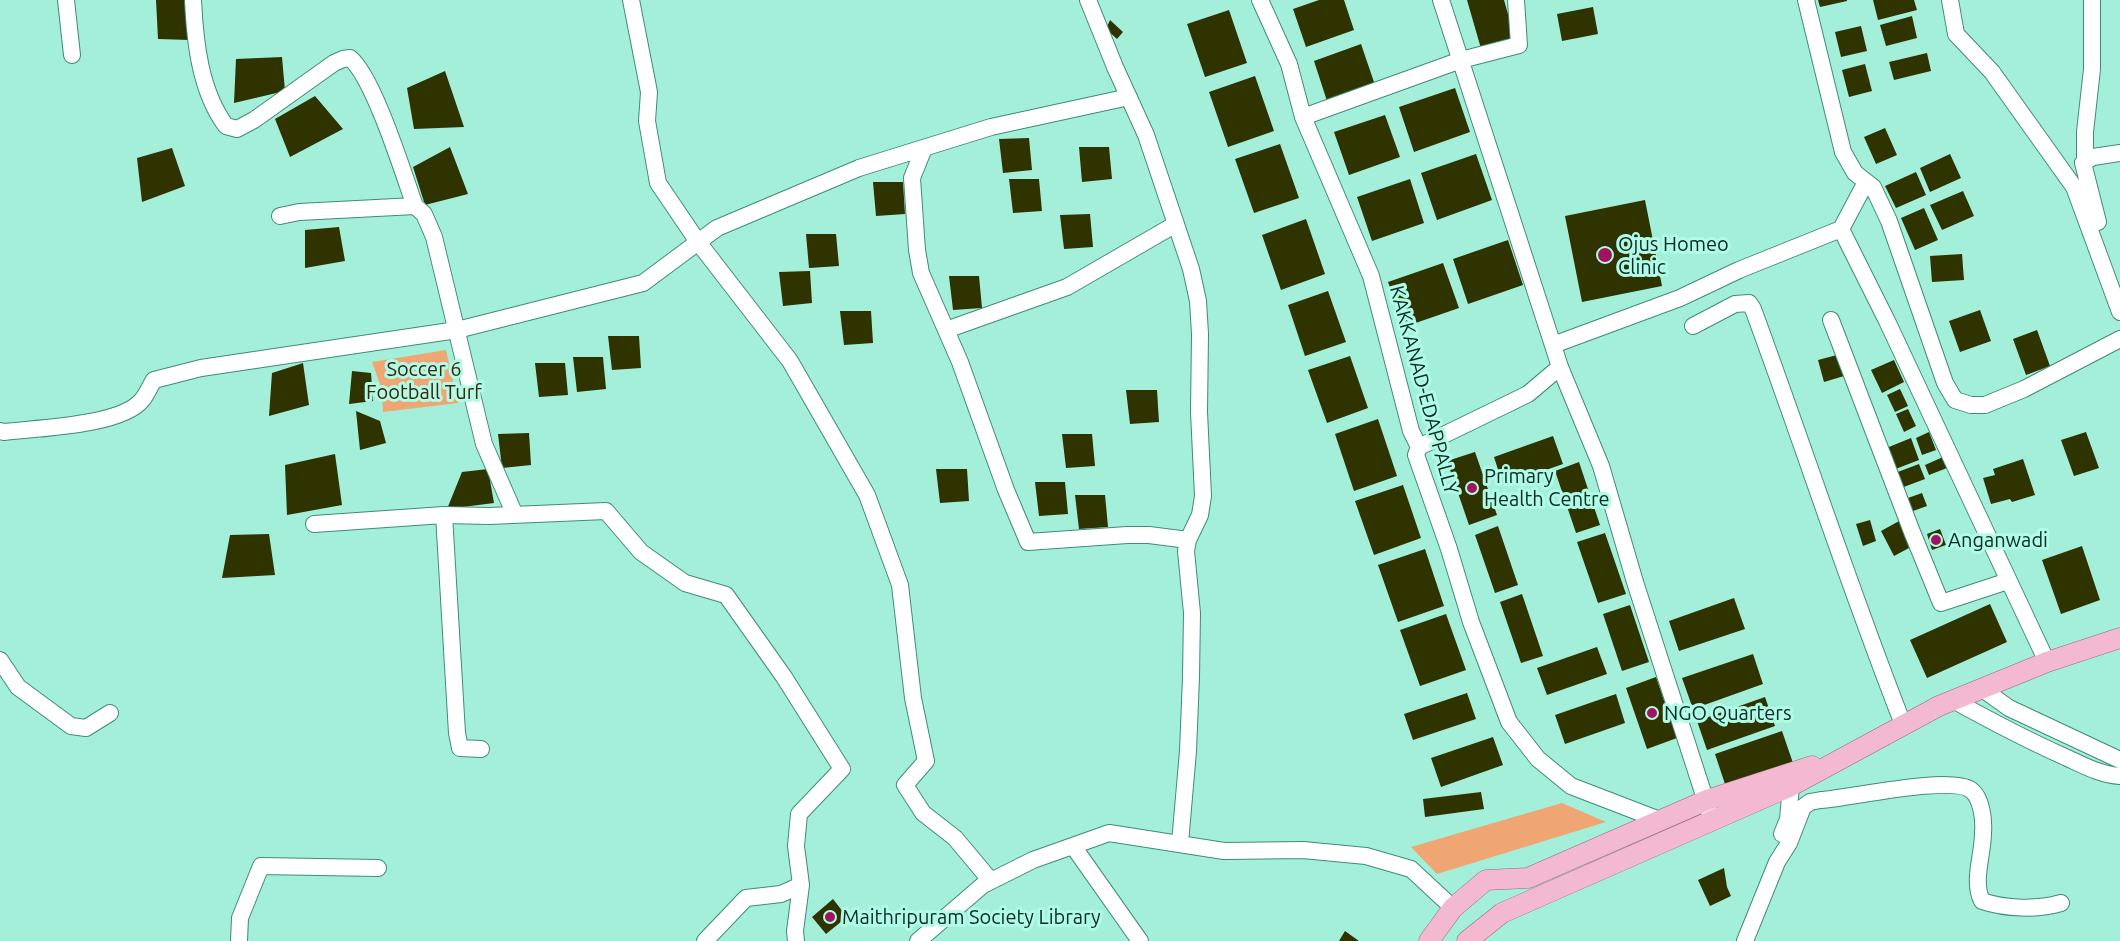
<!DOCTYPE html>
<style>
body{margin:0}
canvas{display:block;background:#a3efda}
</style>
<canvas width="2120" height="941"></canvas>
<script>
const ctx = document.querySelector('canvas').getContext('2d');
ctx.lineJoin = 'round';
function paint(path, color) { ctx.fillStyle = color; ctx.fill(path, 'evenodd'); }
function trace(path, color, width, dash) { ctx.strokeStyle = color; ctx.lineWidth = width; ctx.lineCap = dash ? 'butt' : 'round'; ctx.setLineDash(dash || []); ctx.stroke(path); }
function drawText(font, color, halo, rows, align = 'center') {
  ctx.font = font + ' Ubuntu,sans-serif'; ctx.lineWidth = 6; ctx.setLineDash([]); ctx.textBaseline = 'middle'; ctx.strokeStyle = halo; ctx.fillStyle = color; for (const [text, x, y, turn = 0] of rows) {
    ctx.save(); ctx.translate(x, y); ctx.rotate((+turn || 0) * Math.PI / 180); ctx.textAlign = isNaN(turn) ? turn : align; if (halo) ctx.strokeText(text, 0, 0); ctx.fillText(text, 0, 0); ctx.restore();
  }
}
paint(new Path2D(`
 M446 350 458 403 383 412 382 390 372 362Z
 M1562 803 1606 822 1437 874 1411 847Z`), '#efa673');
paint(new Path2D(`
 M156 0H184L190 40 158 39Z
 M1319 0H1344L1354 30 1306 47 1293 9Z
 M1467 0H1504L1516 42 1482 52Z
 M1818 0H1847V1L1820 7Z
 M1873 0H1914L1917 10 1878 20Z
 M1593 7 1598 34 1562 41 1557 14Z
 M1229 10 1247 63 1205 77 1187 24Z
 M1912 16 1917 38 1886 46 1880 25Z
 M1110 20 1123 32 1117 39 1106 29Z
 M1861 26 1867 51 1841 57 1835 32Z
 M1361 44 1375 85 1327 101 1314 61Z
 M1927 53 1931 71 1894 80 1889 62Z
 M282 57 285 91 234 103 236 59Z
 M1865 64 1872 91 1849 97 1842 70Z
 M445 71 464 127 414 129 407 88Z
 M1255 76 1274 131 1228 147 1209 92Z
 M1455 88 1470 132 1414 152 1399 107Z
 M315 96 343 129 290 157 275 119Z
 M1385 115 1400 157 1349 175 1334 132Z
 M1885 128 1897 155 1876 164 1864 137Z
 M1029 138 1032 170 1003 173 999 139Z
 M1280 144 1299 198 1254 213 1235 159Z
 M450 147 468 194 425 205 413 167Z
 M1079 147H1109L1112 179 1082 182Z
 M172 148 185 186 142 202 137 158Z
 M1476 154 1492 200 1437 220 1421 173Z
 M1950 154 1961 178 1930 192 1920 168Z
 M1916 172 1926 195 1896 208 1885 186Z
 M1009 179H1039L1042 211 1013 213Z
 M1410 179 1424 223 1372 241 1357 197Z
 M873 182H903L905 214 876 216Z
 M1963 191 1974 216 1942 230 1930 205Z
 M1645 200 1662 286 1582 302 1565 216Z
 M1924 208 1938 240 1915 250 1901 218Z
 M1090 214 1093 247 1064 249 1060 215Z
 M1306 219 1325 274 1281 290 1262 235Z
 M339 227 345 261 305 268V230Z
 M806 234H836L839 266 809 268Z
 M1508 240 1523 285 1468 304 1453 259Z
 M1962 254 1964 280 1932 282 1930 256Z
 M1443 263 1459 308 1404 327 1388 282Z
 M810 271 812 303 783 306 779 272Z
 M949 276H979L982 308 953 310Z
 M1328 291 1346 342 1305 356 1288 305Z
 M1980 310 1991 341 1960 352 1949 321Z
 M840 311H871L873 343 844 345Z
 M2037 330 2050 366 2026 375 2013 339Z
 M608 336H639L641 368 612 370Z
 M1837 355 1844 376 1824 382 1818 360Z
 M1350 356 1368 408 1327 423 1308 370Z
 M573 357H603L606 389 577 392Z
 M1894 360 1904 382 1882 393 1871 370Z
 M303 363 309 405 269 416 272 373Z
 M535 363H565L568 395 539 397Z
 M352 371 371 373 373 401 349 404Z
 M1900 389 1908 406 1895 412 1887 395Z
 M1126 390H1157L1159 422 1130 424Z
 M1908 409 1916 426 1904 432 1896 414Z
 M356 411 380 421 386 443 360 450Z
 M1378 419 1397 476 1354 491 1335 434Z
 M1929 432 1936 450 1922 455 1916 438Z
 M2086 432 2099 468 2074 476 2061 440Z
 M529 433 531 465 502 468 498 434Z
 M1062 434H1092L1095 466 1066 468Z
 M1553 436 1563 464 1503 485 1494 457Z
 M1911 438 1919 460 1893 470 1884 449Z
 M1475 452 1497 515 1469 525 1447 461Z
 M335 454 342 505 287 515 285 465Z
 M1943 457 1947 468 1929 475 1925 465Z
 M2023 459 2035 495 2012 502 2010 499 1991 504 1983 478 1995 475 1993 469Z
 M1579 462 1600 525 1576 533 1555 471Z
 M1919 464 1925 479 1901 488 1895 473Z
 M488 469 494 503 447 509 462 472Z
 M936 469H967L969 501 940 503Z
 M1035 482H1065L1068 514 1039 516Z
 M1403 485 1421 538 1374 555 1355 501Z
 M1922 493 1927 506 1913 511 1908 498Z
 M1075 495H1105L1108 527 1079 529Z
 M1870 520 1876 541 1863 546 1856 524Z
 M1901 520 1909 548 1894 556 1881 531Z
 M1498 526 1518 585 1495 593 1475 535Z
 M1940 529 1946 545 1932 550 1927 534Z
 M1605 533 1626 594 1598 603 1577 542Z
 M269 534 275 575 222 578 230 535Z
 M2082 546 2100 600 2061 614 2042 560Z
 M1425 549 1444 606 1398 622 1378 565Z
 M1522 594 1543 656 1521 663 1500 602Z
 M1734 598 1745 629 1679 651 1669 621Z
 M1990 604 2007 642 1927 678 1910 640Z
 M1630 605 1649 662 1622 671 1603 614Z
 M1446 614 1466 670 1420 686 1400 630Z
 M1597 647 1607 674 1547 695 1537 668Z
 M1753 654 1763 684 1693 709 1682 678Z
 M1656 677 1677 738 1647 749 1626 688Z
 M1467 693 1476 719 1413 740 1404 714Z
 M1616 694 1625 723 1565 744 1555 715Z
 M1765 697 1775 726 1707 750 1697 721Z
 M1782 731 1793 763 1726 787 1715 754Z
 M1493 737 1503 765 1441 787 1431 758Z
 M1481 792 1484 809 1425 817 1423 799Z
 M1724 868 1727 887 1731 896 1710 906 1698 880Z
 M833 899 847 917 826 934 812 917Z
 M1345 931 1359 941H1339Z`), '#2e3300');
const minor = new Path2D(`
 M66 0 72 55
 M193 0C195 42 200 91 226 126L237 129 254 120 334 63 343 59 350 58C374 78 403 173 415 206
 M631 0 649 92 647 121 658 183 698 242 790 361 867 495 900 585 913 698 926 761 905 785 923 813 955 838 991 881
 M1088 0 1115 67 1146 135 1191 269 1198 301 1200 334 1199 412 1203 496 1200 515 1188 540 1186 551 1192 613 1191 677 1188 751 1180 843
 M1260 0 1289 64 1303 117 1371 276 1411 431 1419 447 1416 455 1449 549 1471 622 1509 722 1538 759 1571 786 1662 821
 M1441 0 1560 367
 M1806 0 1843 152 1855 173 1873 187 1889 221 1945 383 1955 400 1971 405H1985L2024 389 2120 339
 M1950 0 1956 34 1992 72 2074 187 2120 312
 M1303 117 1461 60 1519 45 1516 0
 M924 148 912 178 917 250 921 273 960 362 1006 490 1028 542 1127 535H1149L1188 540
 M2085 160V132L2092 69V0
 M280 216 299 212 415 206 424 214 434 237 484 444 515 515
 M2098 222 2083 163 2093 157 2120 153
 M1841 229 1887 321 2047 662
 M1831 320 1912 532 1941 603 2008 581
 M1693 326 1735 304 1749 303 1753 309C1804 447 1849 587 1903 724
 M946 330 1067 287 1176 224
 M1553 345 1680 298 1739 270 1841 229 1866 182
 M0 431 4 432C37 428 121 426 142 400 147 394 150 386 154 380L201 368 457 330 643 283 717 228 859 168 991 127 1129 97
 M1419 447 1528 394 1560 367 1601 466 1635 582 1709 811
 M314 524 444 515
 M0 660 18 687 71 726 86 728 110 713
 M1981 688 2009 708 2120 760
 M1953 700C1989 720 2025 739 2063 756 2081 764 2100 775 2120 776
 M481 749 460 748 457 733 444 515 489 516 606 511 641 552 685 583 726 595 784 677 842 769 799 814 796 846 801 885 795 931 796 941
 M1803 807 1810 802 1821 800C1850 798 1951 775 1971 790 1982 798 1984 821 1983 833 1983 855 1972 881 1982 901 2006 909 2037 910 2061 903
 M1782 834 1788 819 1791 786
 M1073 846 1140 941
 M239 941 240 918 261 866 378 868
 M705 941 746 898 781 894 801 885
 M918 941 983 885 1033 860 1109 833 1224 851 1303 850 1366 856 1411 869 1453 908
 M1745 941 1777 862 1789 843 1803 807`);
const major = new Path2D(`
 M1429 941 1453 908 1486 880 1528 878 1707 800 1812 766
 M1467 941 1502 913 1791 786 1939 706 2047 662 2120 638`);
trace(minor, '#408b79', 18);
trace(major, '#9b697f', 21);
trace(minor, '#fff', 16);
trace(major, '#f2b9d0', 20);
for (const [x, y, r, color] of [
 [1605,255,8,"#a0145f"],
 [1472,488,6,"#a0145f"],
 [1936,540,6,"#a0145f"],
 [1652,713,6,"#a0145f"],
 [830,917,6,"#a0145f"]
]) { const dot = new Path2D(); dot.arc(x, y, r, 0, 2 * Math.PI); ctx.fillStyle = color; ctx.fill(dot); trace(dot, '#b0fce7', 2); }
drawText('20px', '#0a2a23', '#b0fce7', [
 ["Ojus Homeo",1618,244],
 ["Clinic",1618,267],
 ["Primary",1484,476],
 ["Health Centre",1484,499],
 ["Anganwadi",1948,540],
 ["NGO Quarters",1664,713],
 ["Maithripuram Society Library",842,917]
], 'left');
drawText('20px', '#40220a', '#b0fce7', [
 ["Soccer 6",424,369],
 ["Football Turf",424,392]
]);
drawText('20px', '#0a2a23', '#b0fce7', [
 ["KAKKANAD-EDAPPALLY",1424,390,75]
]);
</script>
